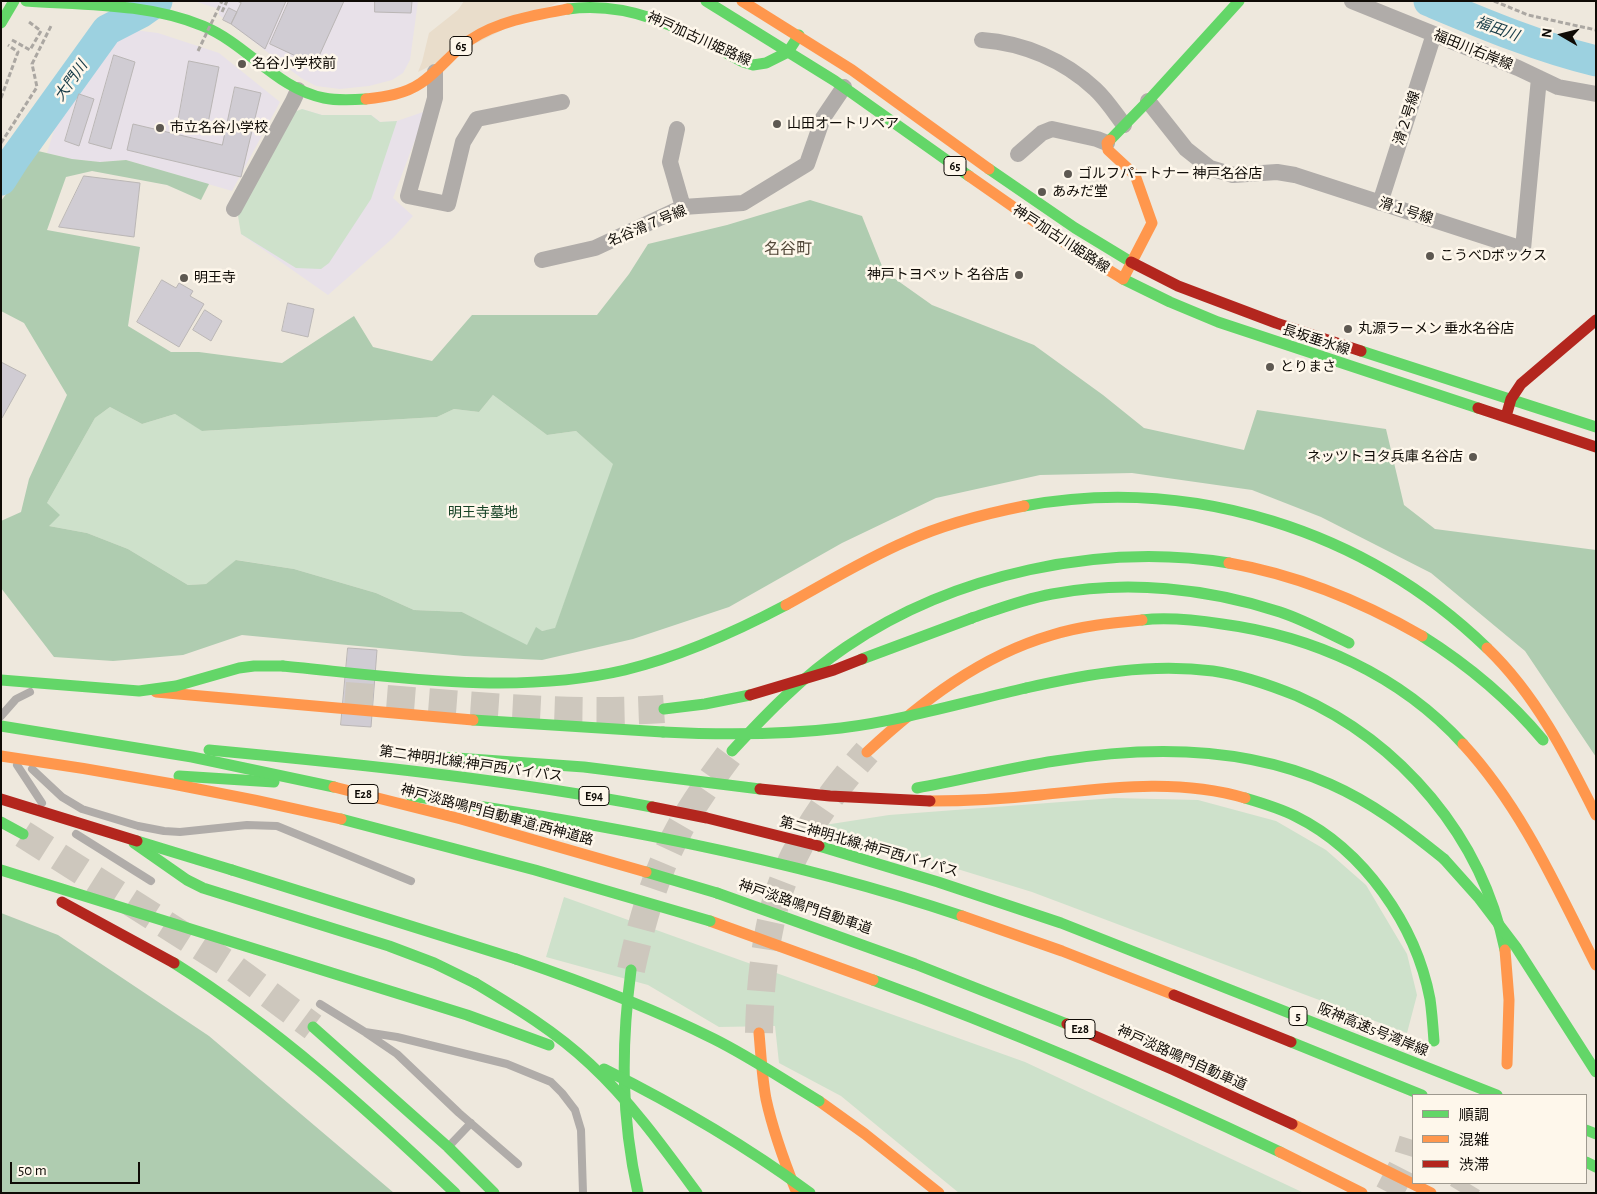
<!DOCTYPE html>
<meta charset="utf-8">
<style>
body{margin:0}
#map{position:relative;width:1597px;height:1194px;overflow:hidden;background:#eee8dd;font-family:"Alegreya Sans","Noto Sans JP",sans-serif}
canvas{display:block}
.frame{position:absolute;inset:0;border:2px solid #0f0b06;pointer-events:none}
.legend{position:absolute;left:1412px;top:1094px;width:175px;height:90px;box-sizing:border-box;background:#fef7eb;border:1px solid #9e998f;margin:0;padding:6px 9px;list-style:none;font-size:15px;color:#0f0b06}
.legend li{display:flex;align-items:center;gap:10px;height:25px}
.legend b{width:25px;border:1px solid #9e998f}
.north{position:absolute;left:1537px;top:10px;width:50px;height:50px;-webkit-text-stroke:4px #fef7eb;paint-order:stroke;rotate:278deg;font-size:14px;font-weight:700;line-height:20px;text-align:center;color:#0f0b06}
.north::after{content:'';display:block;margin:auto;width:18px;height:22px;background:#0f0b06;clip-path:polygon(50% 0,100% 100%,50% 72%,0 100%)}
.scale{position:absolute;left:10px;top:1162px;width:130px;height:22px;box-sizing:border-box;border:2px solid #0f0b06;border-top:0;padding-left:6px;font-size:15px;line-height:18px;white-space:nowrap;color:#0f0b06;-webkit-text-stroke:4px #fef7eb;paint-order:stroke}
</style>
<div id="map">
<canvas width="1597" height="1194"></canvas>
<div class="frame"></div>
<ul class="legend">
<li><b style="height:6px;background:#63d668"></b>順調</li>
<li><b style="height:6px;background:#ff974d"></b>混雑</li>
<li><b style="height:6px;background:#b3261e"></b>渋滞</li>
</ul>
<div class="north">N</div>
<div class="scale">50 m</div>
</div>
<script>
const ctx = document.querySelector('canvas').getContext('2d');
ctx.lineJoin = 'round';
function paint(path, color) { ctx.fillStyle = color; ctx.fill(path, 'evenodd'); }
function trace(path, color, width, dash) { ctx.strokeStyle = color; ctx.lineWidth = width; ctx.lineCap = dash ? 'butt' : 'round'; ctx.setLineDash(dash || []); ctx.stroke(path); }
function drawText(font, color, halo, rows, align = 'center') {
  ctx.font = font + ' "Alegreya Sans","Noto Sans JP",sans-serif'; ctx.lineWidth = 5; ctx.setLineDash([]); ctx.textBaseline = 'middle'; ctx.strokeStyle = halo; ctx.fillStyle = color; for (const [text, x, y, turn = 0] of rows) {
    ctx.save(); ctx.translate(x, y); ctx.rotate((+turn || 0) * Math.PI / 180); ctx.textAlign = isNaN(turn) ? turn : align; if (halo) ctx.strokeText(text, 0, 0); ctx.fillText(text, 0, 0); ctx.restore();
  }
}
paint(new Path2D(`
 M464 1H561L418 72 422 62 429 33 458 10Z`), '#e9ddcb');
paint(new Path2D(`
 M194 1H418L410 60 403 73 392 80 369 86 340 89 316 86 301 78 219 15V9Z
 M118 28 158 33 219 53 280 102 232 191 126 160 100 162 72 159 47 153 65 94Z
 M302 109 322 115H371L381 122 397 121 426 111 393 198 413 216 393 238 328 295 241 234Z`), '#e8e1e9');
paint(new Path2D(`
 M302 109 322 115H371L380 122 397 121 371 199 329 263 321 269 296 268 241 234 238 216 294 112Z
 M493 395 547 435 576 431 614 464 555 629 541 631 527 646 462 612 414 610 376 593 294 569 237 560 206 584 188 585 128 549 87 533 49 526 47 503 95 418 110 407 142 424 175 414 203 431 437 417 454 409 479 412Z
 M1114 798 1198 800 1276 821 1326 850 1366 885 1407 954 1417 995 1407 1033 1032 892 818 826 889 815Z
 M564 897 1025 1062 1304 1193H959L841 1096 779 1063 775 1026 719 1027 648 985 546 957Z`), '#cee1cb');
paint(new Path2D(`
 M38 151 72 159 100 162 126 160 209 184 201 200 167 185 92 171 66 177 47 230 140 247 128 326 171 352H199L282 363 354 316 373 347 432 361 472 315H597L629 274 648 244 727 225 810 200 862 216 884 271 932 305 1034 345 1103 395 1144 428 1244 450 1257 410 1386 429 1404 505 1435 529 1596 550V757L1525 651 1431 573 1321 517 1252 490 1132 473 1040 475 936 498 842 543 729 607 633 639 542 660 464 656 242 635 183 655 113 661 54 657 1 588V521L21 512 29 479 67 395 24 323 1 311V201ZM493 395 547 435 576 431 613 464 555 628 542 631 536 627 527 645 462 612 414 610 376 593 294 569 236 560 206 584 188 585 128 549 87 533 49 526 60 515 47 503 95 418 110 407 142 424 175 414 202 431 437 417 454 409 479 412Z
 M1 913 58 935 209 1036 394 1193H1Z`), '#afccb0');
trace(new Path2D(`
 M1429 1C1484 24 1538 47 1596 61
 M1 180 15 158 107 30 140 13 157 1`), '#9cd1e0', 31);
const building = new Path2D(`
 M237 1H286L265 49 231 24 241 3Z
 M289 1H344L315 65 270 44Z
 M375 1H412L411 13 375 12Z
 M229 8 237 12 231 24 223 20Z
 M114 55 135 62 111 149 89 143Z
 M189 61 219 67 206 134 177 128Z
 M235 87 261 93 241 177 127 150 133 124 222 145Z
 M79 94 94 99 79 146 65 141Z
 M84 176 140 183 134 237 59 227Z
 M162 280 176 288 179 283 193 291 190 296 204 304 179 347 137 322Z
 M288 303 314 309 308 337 282 331Z
 M205 310 222 321 211 341 193 330Z
 M1 362 26 375 2 418 1 417Z
 M348 648 377 650 371 727 341 725Z`);
paint(building, '#d0ccd3');
trace(building, '#bab6b5', 1);
trace(new Path2D(`
 M345 696C451 703 558 716 664 709
 M23 834 231 966 313 1027
 M631 970C642 920 656 871 681 826 696 800 714 775 732 751
 M759 1033C760 989 764 944 776 901 793 845 829 795 867 752
 M1389 1193 1408 1156 1413 1140
 M1462 1193 1468 1183`), '#cdc7bd', 28, [28, 14]);
trace(new Path2D(`
 M1494 1 1528 15 1596 30
 M222 12 227 1
 M12 40 30 50 41 31 29 22
 M1 98 18 52 8 45
 M1 143 37 87 32 64 52 24`), '#aba7a2', 3, [5, 2.5]);
trace(new Path2D(`
 M1 716 16 699 30 692
 M17 765 42 803
 M32 769 62 797 82 809 138 826 164 831 180 832 247 825 277 826 411 881
 M76 834 151 881
 M320 1004 365 1032 397 1037 507 1064 551 1082 562 1093 575 1110 581 1130 583 1193
 M366 1033 397 1054 459 1113 518 1164
 M451 1144 471 1123`), '#b0aca9', 8);
trace(new Path2D(`
 M1352 1 1518 68 1558 87 1596 94
 M982 40C1023 43 1064 60 1095 89 1106 99 1115 113 1124 125
 M435 72V98L408 196 448 204 463 142 477 119 562 102
 M1148 101 1186 149 1210 168 1233 175 1277 172 1295 175 1523 249 1539 78
 M677 129 670 162 683 207
 M1018 154 1042 133 1052 129 1097 139 1107 143
 M1380 203 1434 34
 M234 209 293 101 298 90
 M542 260 595 248 683 207 743 203 807 164 823 118 844 87`), '#b0aca9', 16);
trace(new Path2D(`
 M26 1C84 5 148 3 203 26 247 44 277 89 324 98 338 101 352 100 366 99
 M706 1 835 81 969 176
 M568 9C634 0 687 32 743 62L753 65 766 63 788 52 799 35
 M1 23 14 1
 M1110 140 1148 101 1239 1
 M989 169 1075 228 1131 262
 M1123 279 1170 302 1218 322 1478 408
 M1361 351 1596 427
 M1024 506C1191 475 1365 530 1487 648
 M972 618C998 609 1024 599 1052 594 1127 580 1207 588 1280 612 1304 620 1326 632 1349 643
 M1142 620C1168 617 1196 620 1222 624 1313 636 1400 675 1463 744
 M1422 636C1468 665 1508 698 1543 740
 M283 666C396 677 514 696 625 670 682 656 735 632 786 605
 M1026 688C1088 674 1149 663 1213 671 1242 675 1270 685 1297 696 1401 742 1482 837 1505 950
 M664 709 705 704 750 695
 M473 720 663 732
 M209 750C357 764 505 779 652 807
 M732 751C767 713 803 676 846 647 953 574 1101 542 1229 563
 M428 756 584 767 760 789
 M179 776 274 782
 M917 788C963 780 1008 768 1055 761 1145 746 1245 746 1330 784 1373 803 1408 830 1444 859
 M411 796C597 823 783 856 962 916
 M1245 798C1262 803 1279 808 1295 816 1364 850 1416 925 1430 999 1432 1013 1433 1027 1434 1041
 M1 822 23 834
 M134 843 187 880 203 888 389 946 434 963 475 983
 M819 846 938 882 1061 923 1497 1095
 M1 870 467 1015 549 1045
 M232 870 516 959
 M717 893 915 964 1067 1024
 M174 963C277 1028 367 1109 455 1193
 M631 970C621 1047 621 1117 638 1193
 M873 980C1012 1031 1147 1089 1280 1152
 M313 1027 448 1147 494 1193
 M1291 1042 1422 1095
 M1586 1130 1596 1134
 M1586 1162 1596 1167`), '#63d668', 11);
trace(new Path2D(`
 M742 1 852 70 989 169
 M366 99C385 97 405 94 421 83 439 71 452 52 470 40 498 21 535 15 568 9
 M969 176 1068 245 1123 279 1152 223 1135 175 1108 150 1107 143 1110 140
 M1229 563C1298 575 1361 601 1422 636
 M786 605C826 583 865 559 907 541 944 524 984 514 1024 506
 M1487 648C1536 695 1566 755 1596 815
 M156 692 473 720
 M1463 744C1522 808 1557 888 1596 965
 M867 752C921 702 980 656 1052 635 1081 626 1111 623 1142 620
 M930 801C967 801 1004 799 1040 795 1108 788 1178 778 1245 798
 M962 916 1062 951 1174 995
 M710 921 873 980
 M1505 950 1509 1000 1507 1064
 M759 1033C761 1055 762 1077 766 1099 773 1131 784 1161 796 1191
 M819 1101 865 1134 939 1193
 M1292 1124 1431 1193
 M1280 1152 1362 1193`), '#ff974d', 11);
trace(new Path2D(`
 M1131 262 1178 286 1276 323 1361 351
 M1478 408 1596 447
 M1507 413 1511 399 1521 384 1596 320
 M760 789 830 796 930 801
 M652 807 707 818 819 846
 M62 902 174 963
 M1174 995 1291 1042
 M1067 1024 1174 1070 1292 1124`), '#b3261e', 11);
trace(new Path2D(`
 M198 51 222 1`), '#aba7a2', 3, [5, 2.5]);
trace(new Path2D(`
 M862 659 972 618
 M1 680 139 691 176 686 239 668 254 666H283
 M1 726 192 757 334 787
 M663 732C722 735 782 735 841 728 904 720 965 702 1026 688
 M341 819 535 870 710 921
 M137 841 232 870
 M1444 859 1478 897 1516 947 1596 1072
 M646 872 717 893
 M516 959C583 982 650 1007 714 1039 750 1057 784 1080 819 1101
 M475 983C515 1007 556 1032 590 1064 631 1102 664 1148 697 1193
 M604 1069C676 1105 745 1145 810 1193`), '#63d668', 11);
trace(new Path2D(`
 M1 756C115 772 228 793 341 819
 M334 787 461 819 646 872`), '#ff974d', 11);
trace(new Path2D(`
 M750 695 834 670 862 659
 M1 799 137 841`), '#b3261e', 11);
for (const [x, y, r, color] of [
 [242,64,5,"#5d5851"],
 [777,124,5,"#5d5851"],
 [160,128,5,"#5d5851"],
 [1068,174,5,"#5d5851"],
 [1042,192,5,"#5d5851"],
 [1430,256,5,"#5d5851"],
 [1019,275,5,"#5d5851"],
 [184,278,5,"#5d5851"],
 [1348,329,5,"#5d5851"],
 [1270,367,5,"#5d5851"],
 [1473,457,5,"#5d5851"]
]) { const dot = new Path2D(); dot.arc(x, y, r, 0, 2 * Math.PI); ctx.fillStyle = color; ctx.fill(dot); trace(dot, '#fef7eb', 2); }
for (const [x, y, w] of [
 [461,46,22],
 [955,166,22],
 [363,794,30],
 [594,796,30],
 [1298,1016,18],
 [1080,1029,30]
]) { const box = new Path2D(); box.roundRect(x - w / 2, y - 9.5, w, 19, 4); ctx.fillStyle = '#fef7eb'; ctx.fill(box); trace(box, '#0f0b06', 1); }
drawText('bold 12px', '#0f0b06', null, [
 ["65",461,46],
 ["65",955,166],
 ["E28",363,794],
 ["E94",594,796],
 ["5",1298,1016],
 ["E28",1080,1029]
]);
drawText('14px', '#0f0b06', '#fef7eb', [
 ["神戸加古川姫路線",699,39,24],
 ["福田川右岸線",1473,50,22],
 ["滑２号線",1407,118,-72],
 ["滑１号線",1406,211,18],
 ["名谷滑７号線",647,226,-23],
 ["神戸加古川姫路線",1061,239,33],
 ["長坂垂水線",1316,340,18],
 ["第二神明北線;神戸西バイパス",471,764,8],
 ["神戸淡路鳴門自動車道;西神道路",497,815,15],
 ["第二神明北線;神戸西バイパス",869,847,16],
 ["神戸淡路鳴門自動車道",805,907,19],
 ["阪神高速5号湾岸線",1373,1030,22],
 ["神戸淡路鳴門自動車道",1182,1058,24]
]);
drawText('14px', '#0f0b06', '#fef7eb', [
 ["名谷小学校前",252,64],
 ["山田オートリペア",787,124],
 ["市立名谷小学校",170,128],
 ["ゴルフパートナー 神戸名谷店",1078,174],
 ["あみだ堂",1052,192],
 ["こうべDボックス",1440,256],
 ["神戸トヨペット 名谷店",1009,275,"right"],
 ["明王寺",194,278],
 ["丸源ラーメン 垂水名谷店",1358,329],
 ["とりまさ",1280,367],
 ["ネッツトヨタ兵庫 名谷店",1463,457,"right"]
], 'left');
drawText('14px', '#154124', '#fef7eb', [
 ["明王寺墓地",483,513]
]);
drawText('italic 15px', '#173b47', '#fef7eb', [
 ["福田川",1497,29,20],
 ["大門川",71,81,-55]
]);
drawText('16px', '#54493a', '#fef7eb', [
 ["名谷町",788,249]
]);
</script>
